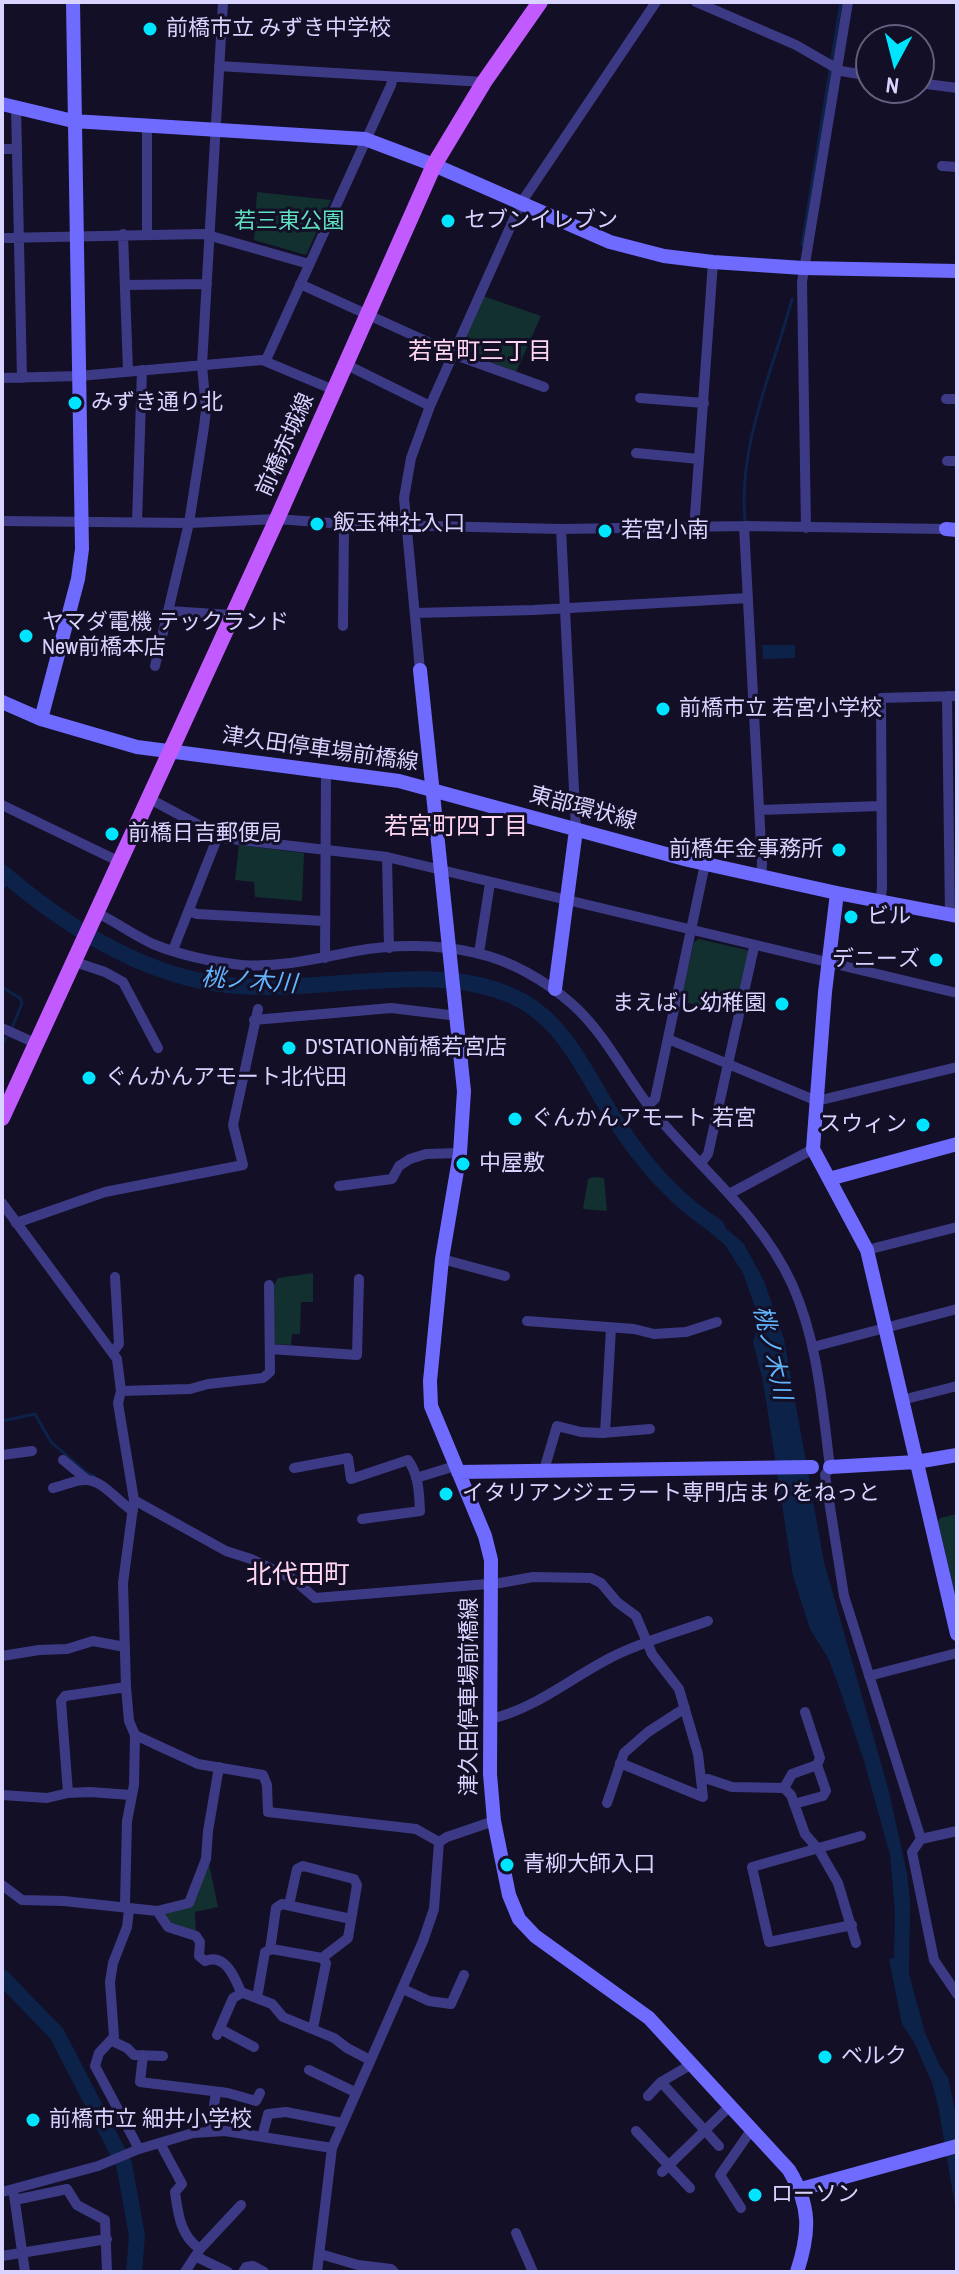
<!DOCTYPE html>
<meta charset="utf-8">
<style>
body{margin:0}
#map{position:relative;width:959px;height:2274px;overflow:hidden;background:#130f26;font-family:"Archivo Narrow",sans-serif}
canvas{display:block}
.frame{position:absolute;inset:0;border:4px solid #d9d4ff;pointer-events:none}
.north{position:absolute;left:855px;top:24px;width:80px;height:80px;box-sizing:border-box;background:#130f26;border:2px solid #625e7d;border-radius:50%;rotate:187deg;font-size:22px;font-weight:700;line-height:32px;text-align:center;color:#d9d4ff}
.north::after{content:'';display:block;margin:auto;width:28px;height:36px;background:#00e5ff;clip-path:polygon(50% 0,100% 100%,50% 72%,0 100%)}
</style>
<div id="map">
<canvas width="959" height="2274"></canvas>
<div class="frame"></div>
<div class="north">N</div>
</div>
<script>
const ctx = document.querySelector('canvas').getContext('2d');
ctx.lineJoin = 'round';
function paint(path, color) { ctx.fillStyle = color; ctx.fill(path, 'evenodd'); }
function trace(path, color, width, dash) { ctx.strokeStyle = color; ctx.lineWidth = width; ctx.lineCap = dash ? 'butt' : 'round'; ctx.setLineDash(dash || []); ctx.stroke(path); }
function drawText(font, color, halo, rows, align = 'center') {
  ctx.font = font + ' "Archivo Narrow","Noto Sans JP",sans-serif'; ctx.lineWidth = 6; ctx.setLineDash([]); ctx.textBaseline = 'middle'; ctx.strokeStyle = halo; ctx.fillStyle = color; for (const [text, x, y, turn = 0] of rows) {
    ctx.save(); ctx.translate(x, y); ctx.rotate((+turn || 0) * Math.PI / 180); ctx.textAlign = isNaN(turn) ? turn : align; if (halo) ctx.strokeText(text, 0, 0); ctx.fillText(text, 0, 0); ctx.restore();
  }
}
paint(new Path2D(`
 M257 192 331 200 306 255 254 240Z
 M483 296 541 316 516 372 458 349Z
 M239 845 304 853 302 901 255 897 254 882 235 880Z
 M699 939 747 950 750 955 738 1010 733 1013 684 1002 681 998 694 942Z
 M594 1177 604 1178 607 1211 583 1209 588 1179Z
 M313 1273V1302H301L300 1334H292L291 1345 272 1344 273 1287 278 1278Z
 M957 1514V1603L938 1522 940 1518Z
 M209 1864 218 1907 195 1912 196 1932 169 1923 161 1912 191 1904Z`), '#12302f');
paint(new Path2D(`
 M762 645H795V658L763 659Z
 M686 1212 721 1224 744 1244 764 1281 784 1339 824 1562 888 1788 907 1873 910 1901 909 1974 925 2033 941 2068 948 2077 957 2119V2218L938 2105 932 2083 914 2042 902 2024 889 1959 894 1958 895 1912 890 1855 864 1761 837 1681 828 1658 810 1629 793 1576 763 1381 753 1342 758 1327 756 1310 743 1273 725 1245Z`), '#0c2248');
trace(new Path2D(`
 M802 245 841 2
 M745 522C738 444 772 374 792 299
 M2 890 9 878
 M2 987 20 998 22 1003 12 1028
 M2 1045 6 1038
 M2 1421 35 1414 51 1442 88 1474 94 1476`), '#0c2248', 3);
trace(new Path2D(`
 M2 872C65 926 142 976 227 985 265 989 304 986 342 983 398 980 457 972 510 995 566 1019 585 1075 617 1123 645 1165 675 1200 717 1227
 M2 1977 57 2034 124 2164 137 2236 134 2272`), '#0c2248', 16);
trace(new Path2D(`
 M696 2 796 45 841 71 871 76
 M219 66 484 82
 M919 83 957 88
 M16 107 22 378
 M2 149H17
 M942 166 957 167
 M123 234 128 371
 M147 234V125
 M2 238 204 234 309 264
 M300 284 461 357 544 387
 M125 285 207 284
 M266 360 391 85 393 77
 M345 364 430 406
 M2 378 79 376 262 360 334 390
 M640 398 704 403
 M946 399H957
 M636 453 699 459
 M947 461H957
 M2 521 189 523 277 519 344 524 561 529 744 526 946 529
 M137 522 142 370
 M744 526 762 864 761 877
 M806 528 802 282 848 2
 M561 529 576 830
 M694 529 713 262
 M169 611 231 615
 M415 613 534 610 748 598
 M343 626 344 524
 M155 666 189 523 204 427 206 410 202 365 223 2
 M420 670 404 498 411 458 430 406 521 203 656 2
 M947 696 950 915
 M148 798 223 838 387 857 957 993
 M2 805 118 861
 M759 810 881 806
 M387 857 389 948
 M880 902 882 888 881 698 957 696
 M189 911 197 914 324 921
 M95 912C115 921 133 935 153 944 180 955 213 962 242 965 281 968 318 958 356 951 394 944 438 944 476 953 510 960 546 981 572 1004 605 1033 625 1076 652 1110 699 1168 760 1214 792 1284 818 1342 822 1405 830 1467L825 1475 844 1596 921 1839 912 1852 934 1960 957 1994
 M173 950 218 836
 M479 953 490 883
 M325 958 326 770
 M72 961 105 972 123 982 158 1048
 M254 1020 391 1008 458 1016
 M2 1028 35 1043
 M668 1039 817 1101 957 1067
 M648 1105 655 1099 705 864
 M701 1163 708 1154 754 947
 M339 1186 392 1179 399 1166 410 1159 426 1154 460 1153
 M731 1193 813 1149
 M2 1203 117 1359 121 1391 118 1403 134 1500 123 1583 126 1687 129 1721 135 1735 134 1785 127 1821 125 1904 129 1910 127 1927 113 1963 110 1982 114 2037 99 2053 95 2066 139 2149
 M16 1223 105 1192 243 1165 233 1125 258 1009
 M867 1250 957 1227
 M442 1259 505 1276
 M527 1321 634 1329 654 1334 686 1332 717 1322
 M813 1347 957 1309
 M270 1349 357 1355 359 1279
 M113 1352 119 1344 115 1277
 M121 1391 190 1389 208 1384 263 1378 270 1372 269 1285
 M902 1400 957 1386
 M605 1433 611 1328
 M2 1455 32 1451
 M63 1460 86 1479
 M294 1468 348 1458 351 1479 408 1460C419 1475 419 1493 420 1511L362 1519
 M544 1470 557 1426 581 1432 602 1433 650 1429
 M416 1478 455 1466
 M53 1488C63 1486 74 1480 85 1480 102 1479 118 1502 133 1511
 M134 1500 226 1551 251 1559 293 1579 315 1598 500 1583 533 1577 591 1578 601 1583 617 1602 636 1616 652 1654 679 1689 698 1754 703 1797 620 1763
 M2 1656 39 1650 67 1649 93 1641 125 1647
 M869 1676 957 1653
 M490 1719C533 1710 571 1678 610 1658 641 1642 675 1633 708 1621
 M135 1735 198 1764 263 1775 267 1785 268 1812 416 1829 439 1842
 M702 1780 708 1779 732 1787 784 1788 791 1795 805 1834 819 1850 838 1883 856 1943
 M784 1788 792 1774 817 1765
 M68 1793 61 1701 65 1696 126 1687
 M2 1795 47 1798 68 1793 90 1792 131 1795
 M607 1803 624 1753 648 1732 685 1708
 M794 1804 823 1796 826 1791 817 1765 820 1758 805 1712
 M921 1839 957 1831
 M439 1842 447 1837 494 1821
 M2 1885 22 1900 64 1901 157 1911 189 1903 206 1859 208 1831 219 1767
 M289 1905 297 1869 303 1866 354 1879 357 1885 348 1938 322 1958
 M157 1911 168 1927 196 1936 200 1942 199 1956 205 1961C225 1953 234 1976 241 1992L272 2004 283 2017 334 2038 347 2048 370 2060
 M852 1925 769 1942 752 1867 861 1836
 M270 1950 276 1908 282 1904 351 1919
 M403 1989 429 2001 451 2004 464 1975
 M257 1998 265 1952 272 1949 322 1958 326 1963 313 2028
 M220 2029 254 2047
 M217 2035 233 1998 242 1993
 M112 2041 127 2048 134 2055 163 2056
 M143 2055 140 2082 228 2093 256 2101 260 2093
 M309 2070 355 2092
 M661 2082 719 2146
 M648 2096 661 2082 692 2064
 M636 2131 690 2188
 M210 2132 216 2092
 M262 2137 268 2114 286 2112 342 2123
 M160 2143 182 2184 175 2192C178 2213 180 2236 200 2249
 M662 2172 730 2106
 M2 2192 98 2166 139 2149 193 2133 225 2131 332 2148
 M14 2195 25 2272
 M15 2200 67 2189 77 2205 105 2220 107 2272
 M741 2208 720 2175 752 2129
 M516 2233 533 2272
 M320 2254 358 2265 391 2269 394 2272
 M2 2256 107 2239
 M197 2257 228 2272
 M185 2272 200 2249 241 2205
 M243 2272 246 2267 253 2266 264 2272
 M317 2272 332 2148 423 1941 434 1909 439 1842`), '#3d3a85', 10);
trace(new Path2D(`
 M2 104 73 121 365 139 434 165 610 242 664 256 713 262 803 268 957 271
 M946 529 957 530
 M420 670 464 1091 460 1153 442 1259 430 1381 431 1406 485 1536 491 1560 490 1774 494 1821 509 1895 519 1919 535 1936 649 2018 789 2170C811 2206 810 2232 797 2272
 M2 702 41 719 137 747 399 781 688 860 837 893 957 916
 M41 719 78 579 82 549 73 2
 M837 893 825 992 813 1149 867 1250 957 1634
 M555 989 576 830
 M829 1179 957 1144
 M830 1467 916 1462 957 1455
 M458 1472 812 1467
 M801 2189 957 2146`), '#6f6bff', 14);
trace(new Path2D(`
 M2 1118 277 519 434 165 484 82 540 2`), '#c25bff', 16);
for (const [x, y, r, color] of [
 [150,29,8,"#00e5ff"],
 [448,221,8,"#00e5ff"],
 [75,403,8,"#00e5ff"],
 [317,524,8,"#00e5ff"],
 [605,531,8,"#00e5ff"],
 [26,636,8,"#00e5ff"],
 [663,709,8,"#00e5ff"],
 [112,834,8,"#00e5ff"],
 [839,850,8,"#00e5ff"],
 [851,917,8,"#00e5ff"],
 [936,960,8,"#00e5ff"],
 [782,1004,8,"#00e5ff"],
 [289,1048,8,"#00e5ff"],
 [89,1078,8,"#00e5ff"],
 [515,1119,8,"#00e5ff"],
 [923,1125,8,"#00e5ff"],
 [463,1164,8,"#00e5ff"],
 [446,1494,8,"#00e5ff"],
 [507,1865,8,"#00e5ff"],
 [825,2057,8,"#00e5ff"],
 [33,2120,8,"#00e5ff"],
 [755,2195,8,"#00e5ff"]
]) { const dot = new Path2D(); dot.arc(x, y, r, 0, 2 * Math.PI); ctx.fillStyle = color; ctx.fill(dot); trace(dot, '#130f26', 3); }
drawText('22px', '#d9d4ff', '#130f26', [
 ["前橋市立 みずき中学校",166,29],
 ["セブンイレブン",464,221],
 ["みずき通り北",91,403],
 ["飯玉神社入口",333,524],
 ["若宮小南",621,531],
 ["ヤマダ電機 テックランド",42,623],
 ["New前橋本店",42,648],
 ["前橋市立 若宮小学校",679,709],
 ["前橋日吉郵便局",128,834],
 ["前橋年金事務所",823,850,"right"],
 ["ビル",867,917],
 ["デニーズ",920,960,"right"],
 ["まえばし幼稚園",766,1004,"right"],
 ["D'STATION前橋若宮店",305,1048],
 ["ぐんかんアモート北代田",105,1078],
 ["ぐんかんアモート 若宮",531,1119],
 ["スウィン",907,1125,"right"],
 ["中屋敷",479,1164],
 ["イタリアンジェラート専門店まりをねっと",462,1494],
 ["青柳大師入口",523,1865],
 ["ベルク",841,2057],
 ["前橋市立 細井小学校",49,2120],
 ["ローソン",771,2195]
], 'left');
drawText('22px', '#5fe0c0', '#130f26', [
 ["若三東公園",289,222]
]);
drawText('22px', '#d9d4ff', '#130f26', [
 ["前橋赤城線",286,445,-66],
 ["津久田停車場前橋線",320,750,8],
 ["東部環状線",583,809,15],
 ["津久田停車場前橋線",470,1697,-90]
]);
drawText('24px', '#ffd6f0', '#130f26', [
 ["若宮町三丁目",480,353],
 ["若宮町四丁目",456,828]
]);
drawText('italic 24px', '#62b6ff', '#130f26', [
 ["桃ノ木川",249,982,4],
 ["桃ノ木川",771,1353,77]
]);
drawText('26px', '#ffd6f0', '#130f26', [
 ["北代田町",298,1576]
]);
</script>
